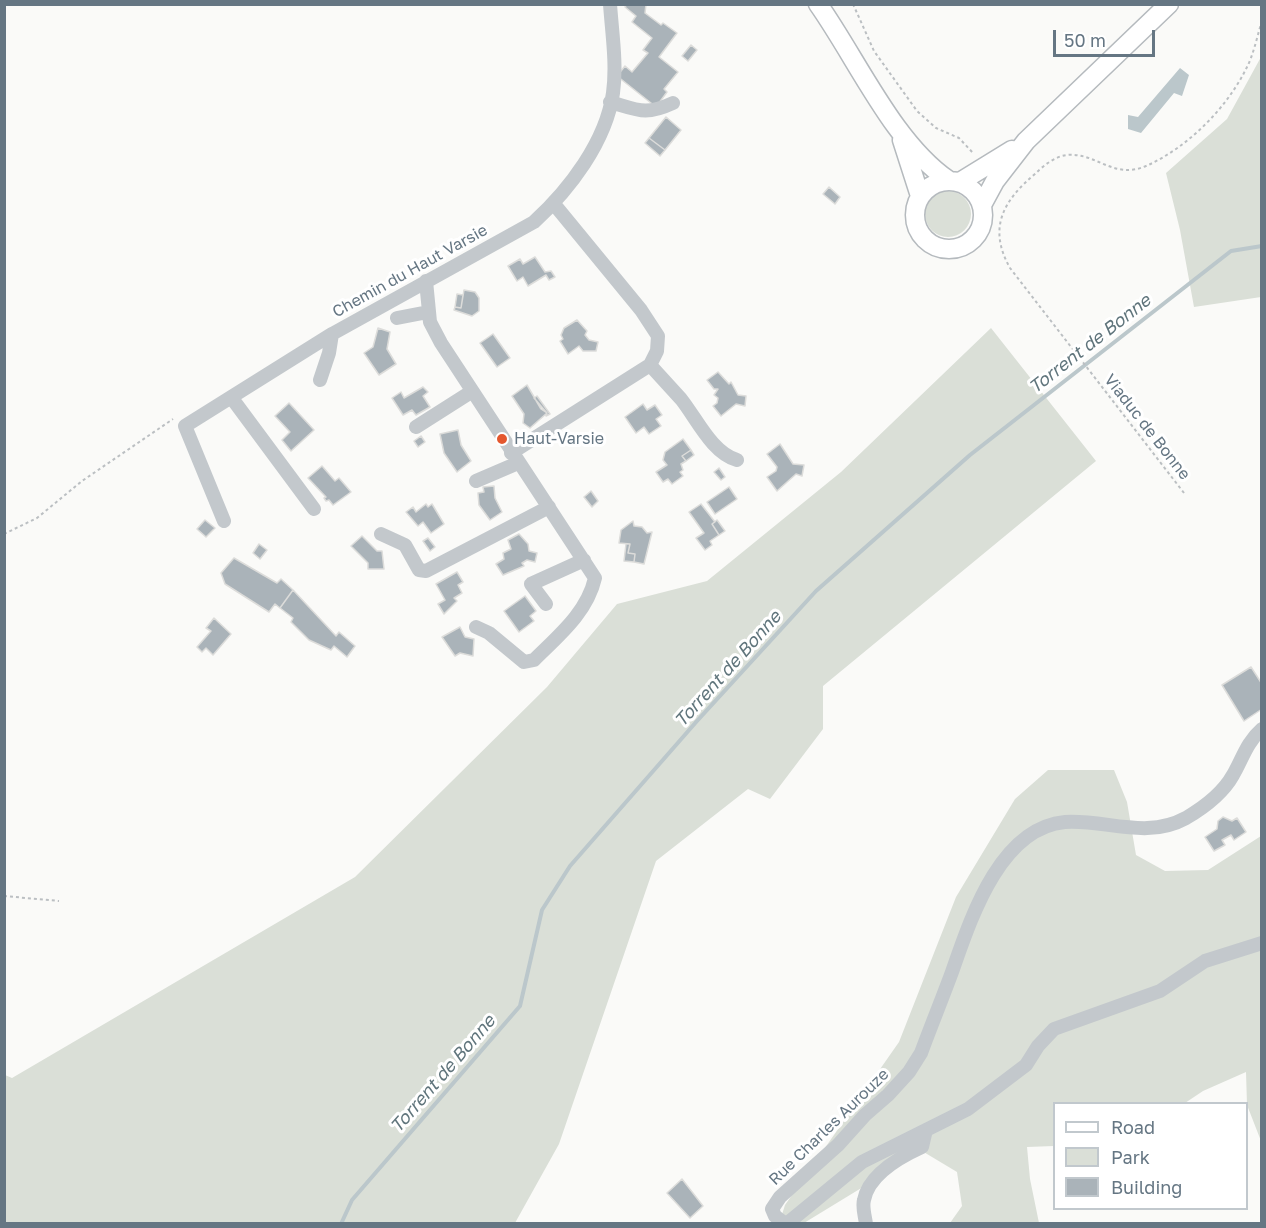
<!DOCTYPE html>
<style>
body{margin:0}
#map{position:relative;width:1266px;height:1228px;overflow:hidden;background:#fafaf8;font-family:"Golos Text",sans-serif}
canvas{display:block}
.frame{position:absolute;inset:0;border:6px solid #657683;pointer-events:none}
.legend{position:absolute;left:1053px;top:1102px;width:195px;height:108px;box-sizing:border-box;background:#fff;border:2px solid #c1c8cd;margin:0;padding:8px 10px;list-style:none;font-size:18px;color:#657683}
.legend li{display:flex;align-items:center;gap:12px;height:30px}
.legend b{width:30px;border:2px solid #c1c8cd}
.scale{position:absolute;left:1053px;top:30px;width:102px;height:27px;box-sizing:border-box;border:3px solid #657683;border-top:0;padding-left:8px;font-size:18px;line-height:21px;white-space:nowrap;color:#657683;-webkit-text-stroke:4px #fff;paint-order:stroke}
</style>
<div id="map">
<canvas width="1266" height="1228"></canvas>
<div class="frame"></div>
<ul class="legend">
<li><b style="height:8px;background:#fff"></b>Road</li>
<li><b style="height:16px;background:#dadfd7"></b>Park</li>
<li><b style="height:16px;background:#aab3b9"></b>Building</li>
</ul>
<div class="scale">50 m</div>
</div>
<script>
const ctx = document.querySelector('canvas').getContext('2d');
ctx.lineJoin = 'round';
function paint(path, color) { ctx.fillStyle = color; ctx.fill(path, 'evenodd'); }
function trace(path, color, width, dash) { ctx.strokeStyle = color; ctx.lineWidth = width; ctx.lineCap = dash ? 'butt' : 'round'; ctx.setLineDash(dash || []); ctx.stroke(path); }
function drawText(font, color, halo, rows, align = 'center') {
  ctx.font = font + ' "Golos Text",sans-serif'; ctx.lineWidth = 6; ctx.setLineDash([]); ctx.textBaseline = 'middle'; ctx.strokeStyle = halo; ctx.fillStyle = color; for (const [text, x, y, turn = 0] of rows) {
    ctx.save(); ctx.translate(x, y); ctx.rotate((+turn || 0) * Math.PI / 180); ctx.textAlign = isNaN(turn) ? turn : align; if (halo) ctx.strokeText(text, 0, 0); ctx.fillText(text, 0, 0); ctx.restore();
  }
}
paint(new Path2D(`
 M1261 57V297L1194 307 1180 230 1166 173 1227 119Z
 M925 214a23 23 0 1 1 46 0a23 23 0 1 1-46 0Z
 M991 328 1096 461 823 686V729L770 799 748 789 656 861 559 1144 515 1223H5V1075L12 1078 355 877 547 687 617 604 707 581 841 472Z
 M1048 770H1114L1127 802 1136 855 1165 871 1208 870 1261 836V1141L1247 1105 1246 1072 1203 1091 1185 1103 1054 1104V1146L1027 1147 1030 1179 1039 1223H950L962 1206 957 1172 922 1151 804 1223 779 1224 785 1205 899 1042 956 897 1015 799Z`), '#dadfd7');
paint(new Path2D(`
 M1180 68 1189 75 1182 96 1174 93 1141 133 1128 129V115L1138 117Z`), '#bbc7cb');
trace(new Path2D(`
 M341 1224 352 1200 520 1006 542 910 570 866 697 721 816 591 970 455 1231 251 1262 246`), '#bbc7cb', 4);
const building = new Path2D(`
 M627 4H646L645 13 661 25 663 23 677 33 659 57 678 72 664 89 667 92 656 107 617 76 625 66 632 72 648 53 643 50 652 38 632 22 636 16 625 7Z
 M691 45 697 50 688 61 682 56Z
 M666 117 681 130 665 150 649 138Z
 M649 138 665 150 660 156 645 143Z
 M829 187 840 197 835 204 823 194Z
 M535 257 545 272 551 271 555 277 549 280 546 275 528 286 523 277 517 281 508 266 520 259 523 264Z
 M464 290 475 292 479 298V311L472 316 454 310 455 307 461 308Z
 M457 294 463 295 461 308 455 307Z
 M577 320 587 331 585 335 589 340 598 342 596 351H583L579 346 568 354 560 341 563 339 561 335 564 328Z
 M378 328 390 332 387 349 396 364 379 375 364 353 373 347Z
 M493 334 510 358 497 367 480 343Z
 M718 372 729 384 731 382 738 395 746 396 745 406 736 404 721 416 713 406 717 403 718 398 714 395 718 389H714L707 380Z
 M527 385 541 409 547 413 530 428 523 423 524 414 512 396Z
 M423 387 428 392 423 396 430 407 416 415 412 410 403 415 392 398 401 392 404 398Z
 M537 396 550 414 546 416 547 413 534 398Z
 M289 403 314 430 291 451 282 440 290 432 275 416Z
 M643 404 647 410 655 405 662 415 656 419 661 426 649 434 644 427 636 433 625 417Z
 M458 430 461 445 471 461 457 472 444 453 440 434Z
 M421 436 425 442 418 447 414 441Z
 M683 439 691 450 682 456 686 461 681 464 683 470 680 472 683 476 672 484 668 479 663 482 656 472 667 465 663 460 665 452Z
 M780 444 793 464 804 465 802 476 796 474 777 491 767 477 776 471 777 467 767 454Z
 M691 450 694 455 686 461 682 456Z
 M322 466 335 481 339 478 351 492 333 505 329 500 326 501 324 498 326 497 308 478Z
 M719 468 725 477 721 480 714 472Z
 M494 486 495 498 502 512 490 520 479 505 478 493 484 492 483 487Z
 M729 487 737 499 715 514 707 502Z
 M591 491 598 501 592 507 584 497Z
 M426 504 428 507 432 504 444 524 431 533 423 522 418 526 406 512 413 507 416 512Z
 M701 504 715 522 712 524 719 535 710 541 712 545 705 550 696 538 704 533 689 512Z
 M205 520 215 528 206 537 197 529Z
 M717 520 725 531 719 535 712 524Z
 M633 521 634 526 642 527 647 533 652 532 644 564 634 562 635 554 628 553 630 544 619 543 621 530Z
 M519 534 528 544 529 551 537 553 535 562 527 560 522 563 524 566 503 575 496 564 504 559 503 553 511 549 508 540Z
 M362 536 377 551H382L384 569H368V563L351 546Z
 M428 538 435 547 430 551 423 541Z
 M259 544 267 550 260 559 253 553Z
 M626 544H630L628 553 635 554 634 562 624 561Z
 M234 558 277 583 281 579 293 590 280 608 275 604 269 612 225 584 221 573Z
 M457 572 463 582 458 585 462 593 454 598 457 601 444 614 438 604 445 600 436 584Z
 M293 590 336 636 339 632 355 646 347 657 334 646 331 650 309 640 291 622 293 618 280 608Z
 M525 596 536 611 530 616 534 621 519 632 504 611Z
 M214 618 231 634 213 655 206 648 202 652 197 647 211 631 206 628Z
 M460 627 465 637 474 639 473 656 460 653 455 656 442 637Z
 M1251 667 1262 684V709L1244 721 1222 685Z
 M1223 817 1232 821 1237 818 1246 832 1234 840 1231 835 1222 840 1225 845 1214 851 1205 837 1217 829 1218 821Z
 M682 1179 703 1206 690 1218 667 1193Z`);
paint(building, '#aab3b9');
trace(building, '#dcdcda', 1.5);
const major = new Path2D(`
 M818 4C857 59 893 142 948 180
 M902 140 920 196
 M915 215a34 34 0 1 1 68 0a34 34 0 1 1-68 0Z
 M960 182 1012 150
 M982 205 995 181 1026 141 1169 4`);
trace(major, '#b5babe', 21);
trace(new Path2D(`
 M853 4 874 51 917 111 936 128 959 138 974 154
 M1184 493 1010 268C987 227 1004 200 1036 173 1044 165 1056 156 1067 155 1096 152 1113 180 1146 166 1187 148 1226 109 1246 69 1254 54 1257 36 1262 21
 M4 534 37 518 82 481 173 419
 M4 896 59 901`), '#bbbfc2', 2, [3, 3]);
trace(new Path2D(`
 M610 102C638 110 645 116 673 103
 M426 281 430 322 441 343 595 578C587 613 558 636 534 660L524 662 489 633 476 627
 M397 318 428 312
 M650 365C660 376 671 388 681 399 697 419 712 453 737 460
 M320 380 329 353 332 334
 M231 397 314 509
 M416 427 471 392
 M511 453 650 365 657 351 658 336 641 310 554 204
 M476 481 518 463
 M224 521 185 426 332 334 534 222C569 190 606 142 613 93 617 64 612 33 610 4
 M381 534 405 545 419 570 426 571 549 507
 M546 604 531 584 584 560
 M1262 729C1246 743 1243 758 1233 775 1223 793 1203 808 1186 818 1146 840 1105 819 1065 822 999 828 970 921 952 972 942 999 931 1026 921 1053L909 1072 888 1095 865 1115 838 1145 780 1197 772 1209 775 1216 784 1223 789 1222 862 1162 968 1109 1026 1065 1038 1046 1054 1029 1160 991 1205 961 1262 943
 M866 1224C865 1216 862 1207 864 1200 869 1174 900 1157 922 1147L926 1130`), '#c3c8cc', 14);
trace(major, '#fff', 18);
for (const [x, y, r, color] of [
 [502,439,6,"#e4572e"]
]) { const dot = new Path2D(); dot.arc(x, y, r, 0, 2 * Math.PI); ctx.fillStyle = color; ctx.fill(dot); trace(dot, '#fff', 2); }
drawText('16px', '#657683', '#fff', [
 ["Chemin du Haut Varsie",410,271,-29],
 ["Viaduc de Bonne",1147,427,52],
 ["Rue Charles Aurouze",829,1127,-44]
]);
drawText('16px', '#657683', '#fff', [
 ["Haut-Varsie",514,439]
], 'left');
drawText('italic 18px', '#60757c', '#fff', [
 ["Torrent de Bonne",1090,344,-38],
 ["Torrent de Bonne",728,669,-48],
 ["Torrent de Bonne",443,1074,-49]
]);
</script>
